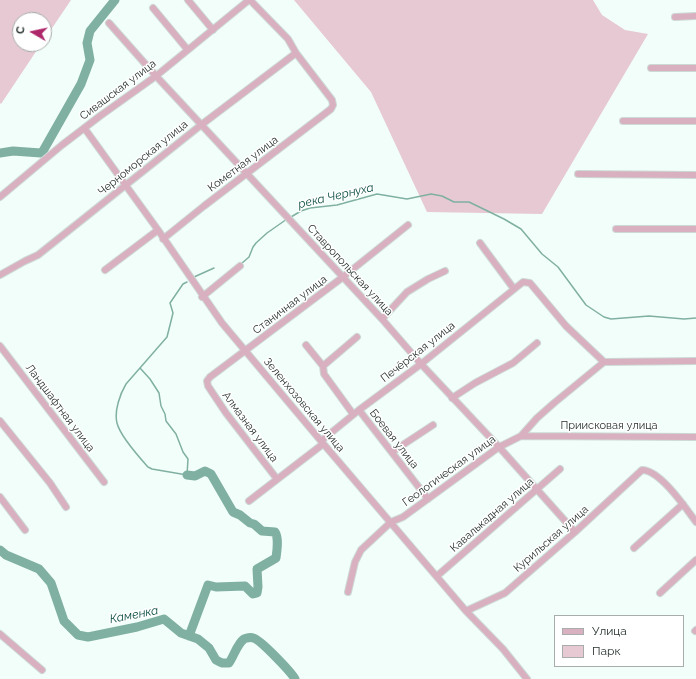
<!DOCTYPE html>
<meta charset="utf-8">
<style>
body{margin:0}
#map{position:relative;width:696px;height:679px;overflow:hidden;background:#f2fefa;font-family:Raleway,sans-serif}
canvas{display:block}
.legend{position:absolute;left:554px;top:615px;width:130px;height:52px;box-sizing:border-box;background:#fff;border:1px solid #a8adab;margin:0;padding:5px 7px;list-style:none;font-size:12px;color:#26312d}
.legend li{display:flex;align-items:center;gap:8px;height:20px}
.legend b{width:20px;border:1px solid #a8adab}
.north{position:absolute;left:12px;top:12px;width:40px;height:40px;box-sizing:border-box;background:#fff;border:1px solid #a8adab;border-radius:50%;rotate:279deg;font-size:11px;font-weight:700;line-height:16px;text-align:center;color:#26312d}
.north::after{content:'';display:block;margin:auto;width:14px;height:18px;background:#ae276b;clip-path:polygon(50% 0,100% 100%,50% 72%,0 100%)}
</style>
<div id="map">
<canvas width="696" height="679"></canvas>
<ul class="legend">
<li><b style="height:5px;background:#d9b0bf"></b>Улица</li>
<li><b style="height:11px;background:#e6c9d3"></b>Парк</li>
</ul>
<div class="north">С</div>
</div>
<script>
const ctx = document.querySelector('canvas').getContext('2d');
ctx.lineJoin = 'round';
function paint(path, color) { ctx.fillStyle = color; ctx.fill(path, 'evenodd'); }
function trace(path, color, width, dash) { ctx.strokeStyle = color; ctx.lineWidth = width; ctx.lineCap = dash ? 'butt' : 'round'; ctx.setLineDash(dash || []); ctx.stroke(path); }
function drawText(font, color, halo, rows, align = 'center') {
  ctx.font = font + ' Raleway,sans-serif'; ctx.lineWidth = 3; ctx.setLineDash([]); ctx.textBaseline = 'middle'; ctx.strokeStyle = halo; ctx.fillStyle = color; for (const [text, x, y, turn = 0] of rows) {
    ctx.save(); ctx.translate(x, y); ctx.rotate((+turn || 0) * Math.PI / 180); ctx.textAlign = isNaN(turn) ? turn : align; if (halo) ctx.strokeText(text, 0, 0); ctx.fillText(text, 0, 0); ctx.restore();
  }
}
paint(new Path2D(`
 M0 0H71L44 40V20H20V44H41L1 104 0 103Z
 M294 0H593L602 15 625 30 648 34 542 214 427 212 371 92Z`), '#e6c9d3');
trace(new Path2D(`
 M291 217 301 211 310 208 337 205 377 194 407 199 431 194 442 196 454 202H469L504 219 521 229 542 254 558 267 586 305 604 317 611 319 649 316 684 319 696 318
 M241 264 249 257 253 247 256 243 267 233 287 219
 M194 277 214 268
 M140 368 150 379 159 393 161 406 165 414 166 421 176 434 183 452 188 459 187 475 152 469 148 467C139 457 120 436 117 423 114 411 120 394 126 384L167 337 173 313 170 303 183 284 187 282`), '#80b0a2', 1.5);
trace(new Path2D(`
 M43 151 81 84 90 60 87 43 90 31 115 0
 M0 153 13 151 41 153
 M187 475 195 476 205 471 211 474 233 512 240 515 250 523 254 524 262 531 275 532C279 538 277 550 276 558L257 569 258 587 257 593 253 594 245 586 216 587 208 585 189 636
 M0 550 6 555 39 569 51 583 64 621 78 635 88 637 137 627 164 619 181 633 198 639 209 648 216 660 222 663H229C234 656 237 644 244 639 246 638 251 637 253 638 260 639 291 672 295 679`), '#80b0a2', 9);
const minor = new Path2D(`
 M188 0 213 30
 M153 8 187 49
 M675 17 696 16
 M109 23 156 76 382 319 421 364 499 447 575 532
 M651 68H696
 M623 121H696
 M85 129 158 230 222 323 321 441 466 611 503 649 527 679
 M578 174 696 175
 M0 197 62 145 100 116 156 76 249 0
 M616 229H696
 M163 239 204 206 331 109 333 105 332 100 296 53 288 39 250 0
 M480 243 514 289
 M105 270 158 230
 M0 275 25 261 38 255 201 125 296 53
 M202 297 240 266
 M382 319 407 292 428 279 445 271
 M306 345 323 366 324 374 353 414
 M0 346 104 482
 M323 366 357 337
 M452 398 475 383 513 363 537 343
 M359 410 428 499
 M0 421 50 483 66 507
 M521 436 696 437
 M321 441 359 410 421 364 523 282 530 283 566 326 604 362
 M392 452 433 425
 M277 479 226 413 208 386 207 381 210 377 343 277 408 225
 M0 497 25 530
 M249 501 323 444
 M634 548 683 504
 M437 576 560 469
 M348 592 355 562 361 550 391 522 403 517 499 447 521 436 537 418 554 403 604 362 696 361
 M660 593 696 560
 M466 611 505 593 575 532 642 470C660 470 685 507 696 522
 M695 631 696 630
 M0 634 42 670`);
trace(minor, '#cdd9d5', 8);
trace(minor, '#d9b0bf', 6);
drawText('11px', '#26312d', '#fff', [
 ["Сивашская улица",118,90,-37],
 ["Черноморская улица",143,158,-39],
 ["Кометная улица",243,164,-37],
 ["Ставропольская улица",350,270,47],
 ["Станичная улица",290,305,-37],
 ["Печёрская улица",418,352,-38],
 ["Зеленхозовская улица",304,405,50],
 ["Ландшафтная улица",60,408,53],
 ["Приисковая улица",609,426],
 ["Алмазная улица",250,427,53],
 ["Боевая улица",394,439,52],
 ["Геологическая улица",449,471,-36],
 ["Кавалькадная улица",492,515,-41],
 ["Курильская улица",551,539,-41]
]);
drawText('italic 12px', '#064b3e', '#fff', [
 ["река Чернуха",336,196,-13],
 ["Каменка",134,615,-11]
]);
</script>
